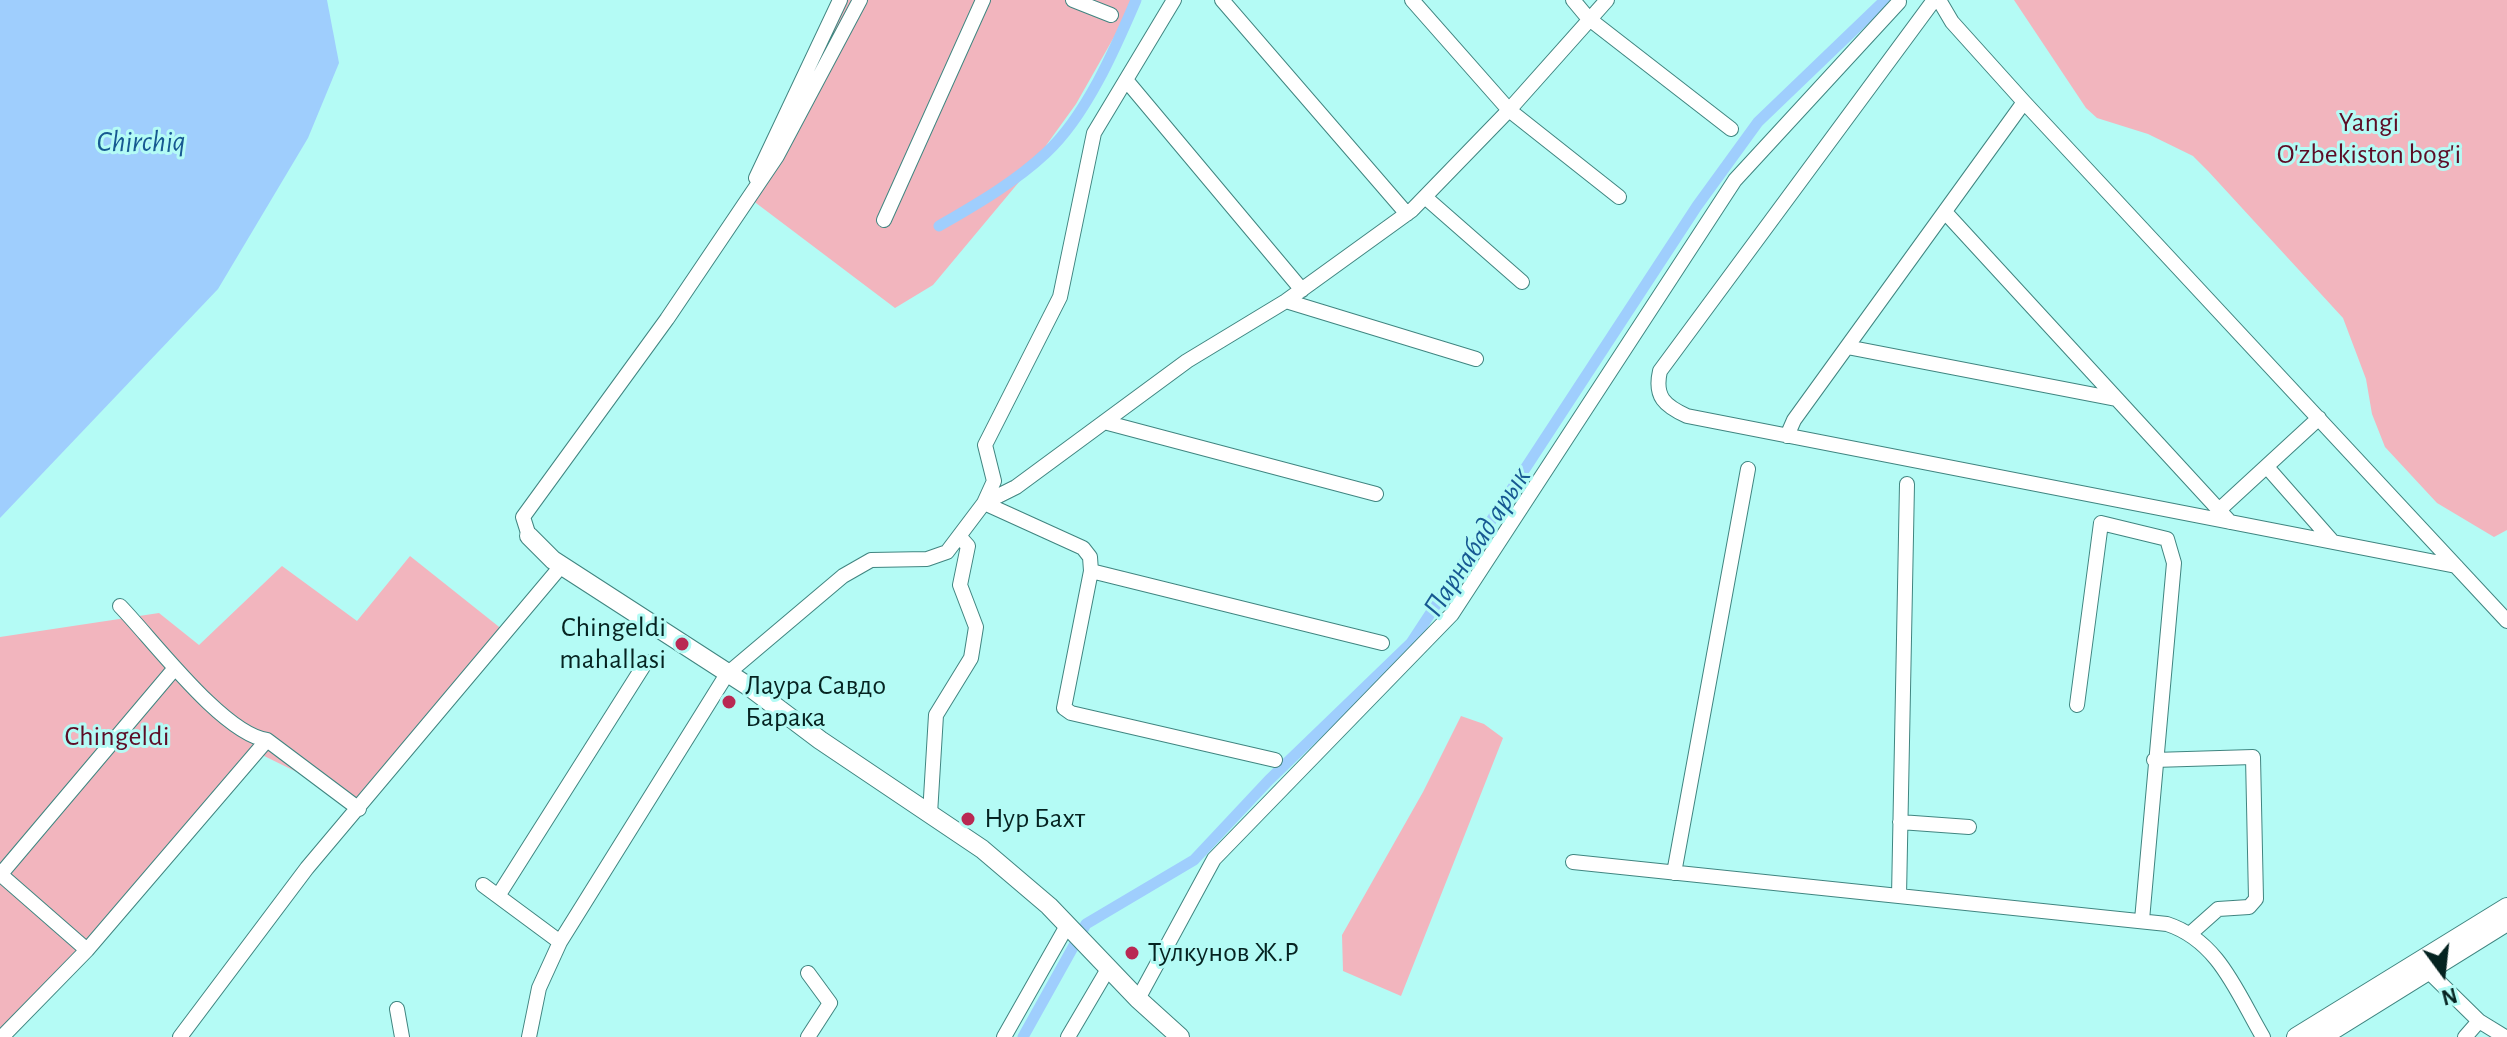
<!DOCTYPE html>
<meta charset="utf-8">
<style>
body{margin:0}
#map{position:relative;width:2507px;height:1037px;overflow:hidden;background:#b4fbf5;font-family:"Alegreya Sans",sans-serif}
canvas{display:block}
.north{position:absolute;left:2403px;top:933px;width:80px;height:80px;-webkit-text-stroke:6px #b4fbf5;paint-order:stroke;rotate:165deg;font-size:22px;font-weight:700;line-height:32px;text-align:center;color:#052321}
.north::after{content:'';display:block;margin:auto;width:28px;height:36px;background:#052321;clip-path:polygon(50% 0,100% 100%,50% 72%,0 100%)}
</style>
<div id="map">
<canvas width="2507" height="1037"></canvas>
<div class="north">N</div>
</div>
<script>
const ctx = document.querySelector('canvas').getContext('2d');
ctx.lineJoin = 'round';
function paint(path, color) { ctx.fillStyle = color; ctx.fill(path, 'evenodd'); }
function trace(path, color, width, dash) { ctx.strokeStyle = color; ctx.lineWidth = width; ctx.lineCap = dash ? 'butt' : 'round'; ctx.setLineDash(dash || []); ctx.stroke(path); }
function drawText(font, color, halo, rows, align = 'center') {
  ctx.font = font + ' "Alegreya Sans",sans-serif'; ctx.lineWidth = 6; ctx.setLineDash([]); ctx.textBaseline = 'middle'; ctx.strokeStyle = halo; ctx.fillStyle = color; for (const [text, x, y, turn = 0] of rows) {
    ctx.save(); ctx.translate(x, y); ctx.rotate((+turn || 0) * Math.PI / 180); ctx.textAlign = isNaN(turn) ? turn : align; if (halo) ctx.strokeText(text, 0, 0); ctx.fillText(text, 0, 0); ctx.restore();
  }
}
paint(new Path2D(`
 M845 0H1135L1076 104 1024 176 933 285 895 308 752 200Z
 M2014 0H2507V530L2494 537 2437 503 2385 447 2372 414 2366 379 2343 318 2208 171 2193 156 2148 134 2097 118 2086 108Z
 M410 556 503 630 356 801 258 753 0 1037V637L159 613 199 645 282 566 357 621Z
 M1461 716 1484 724 1503 738 1401 996 1343 971 1342 935 1423 792Z`), '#f2b5be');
paint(new Path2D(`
 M0 0H327L339 63 308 138 218 289 0 518Z`), '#9fcefd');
trace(new Path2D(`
 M939 226C975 205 1014 183 1046 153 1086 116 1115 49 1136 0
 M1023 1037 1086 924 1194 860 1269 780 1411 643 1697 206 1758 122 1885 0`), '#9fcefd', 11);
const minor = new Path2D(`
 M1073 0 1111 15
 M1174 0 1094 133 1060 297 985 445 994 481 984 503 1083 548 1090 557 1091 571 1382 643
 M1222 0 1407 214
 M1412 0 1509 110 1619 197
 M1573 0 1588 18 1731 129
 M1934 0 1660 371C1654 397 1665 406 1687 416L2456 566
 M1939 0 1952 22 2024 102 2507 621
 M1126 80 1302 290
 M756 178 840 0
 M1425 197 1522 282
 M1945 212 2230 522
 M884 220 983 0
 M1286 301 1476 359
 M1847 347 2116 399
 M1104 422 1376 494
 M1787 436 1794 420 2024 102
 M2267 467 2333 542
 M2219 510 2319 418
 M529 536 523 517 667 319 777 156 860 0
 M1091 571 1064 708 1071 713 1275 760
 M120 606C153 640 223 734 267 740L359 809
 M2077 705 2101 523 2167 539 2174 563 2142 920
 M2154 760 2253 757 2256 899 2249 907 2218 909 2191 933
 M930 814 936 715 971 658 976 627 960 585 968 546 959 536
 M1900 822 1969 827
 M1573 862 2167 924C2219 941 2237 993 2263 1037
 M1674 873 1748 469
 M0 874 87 950
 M0 875 175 668
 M483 885 560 942
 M498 896 646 662
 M1899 896 1907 484
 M2428 971 2479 1021 2505 1037
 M808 973 830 1003 808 1037
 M1138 999 1214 859 1452 614 1735 180 1899 2
 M397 1009 402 1037
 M2 1037 87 950 267 740
 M180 1037 307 868 562 565
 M529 1037 539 988 560 942 727 674 843 576 871 560 927 559 947 552 984 503 1016 487 1187 361 1286 301 1412 210 1509 110 1607 0
 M1004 1037 1068 924
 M1068 1037 1108 969
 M2465 1037 2479 1021`);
const major = new Path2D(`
 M529 536 553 560 751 688 820 740 982 849 1049 906 1138 999 1180 1037
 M2296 1037 2507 907
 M2322 1037 2507 922`);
trace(minor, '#408580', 16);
trace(major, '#408580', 20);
trace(minor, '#fff', 14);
trace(major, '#fff', 18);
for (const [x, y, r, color] of [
 [682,644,8,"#b92953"],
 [729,702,8,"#b92953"],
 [968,819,8,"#b92953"],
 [1132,953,8,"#b92953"]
]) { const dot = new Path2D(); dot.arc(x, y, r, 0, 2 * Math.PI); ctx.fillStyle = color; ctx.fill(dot); trace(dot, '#b4fbf5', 3); }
drawText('28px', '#5d0d26', '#b4fbf5', [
 ["Yangi",2369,123],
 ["O'zbekiston bog'i",2369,155],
 ["Chingeldi",117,737]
]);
drawText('28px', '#052321', '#b4fbf5', [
 ["Chingeldi",666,628,"right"],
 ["mahallasi",666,660,"right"],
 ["Лаура Савдо",745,686],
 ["Барака",745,718],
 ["Нур Бахт",984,819],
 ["Тулкунов Ж.Р",1148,953]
], 'left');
drawText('italic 30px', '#175992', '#b4fbf5', [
 ["Chirchiq",141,142],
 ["Парнабад арык",1477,542,-57]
]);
</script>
